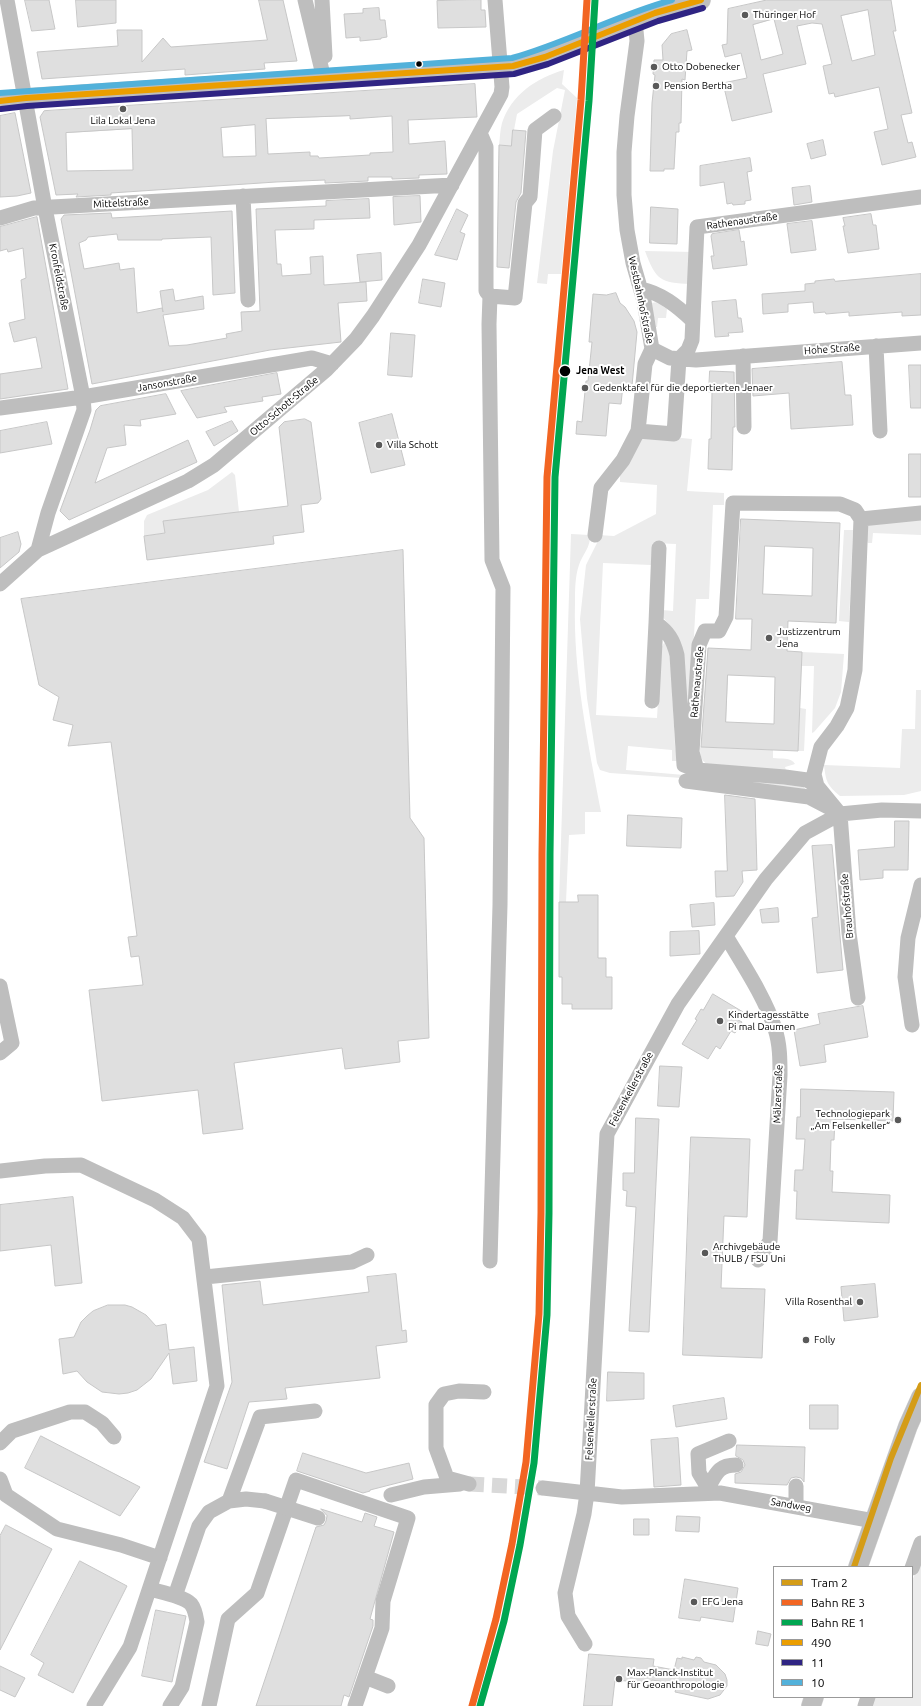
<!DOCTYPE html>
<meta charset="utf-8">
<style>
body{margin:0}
#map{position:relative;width:921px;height:1706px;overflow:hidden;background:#fff;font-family:Ubuntu,sans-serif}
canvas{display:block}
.legend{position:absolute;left:773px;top:1566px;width:140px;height:132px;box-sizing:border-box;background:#fff;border:1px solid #999;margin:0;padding:5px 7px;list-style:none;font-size:12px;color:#000}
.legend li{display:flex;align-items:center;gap:8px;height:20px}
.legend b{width:20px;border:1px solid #999}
</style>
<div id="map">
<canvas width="921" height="1706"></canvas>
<ul class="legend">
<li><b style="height:5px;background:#d49c17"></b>Tram 2</li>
<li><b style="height:5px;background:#f26522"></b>Bahn RE 3</li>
<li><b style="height:5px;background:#00a651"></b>Bahn RE 1</li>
<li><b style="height:5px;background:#eb9e00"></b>490</li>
<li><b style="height:5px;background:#2f2483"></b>11</li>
<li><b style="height:5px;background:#52b1da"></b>10</li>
</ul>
</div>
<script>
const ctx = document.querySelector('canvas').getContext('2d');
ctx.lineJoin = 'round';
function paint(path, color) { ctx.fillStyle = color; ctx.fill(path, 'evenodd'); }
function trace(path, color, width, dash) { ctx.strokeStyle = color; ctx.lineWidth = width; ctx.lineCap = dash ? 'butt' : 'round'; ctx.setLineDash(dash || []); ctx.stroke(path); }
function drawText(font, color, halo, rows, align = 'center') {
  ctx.font = font + ' Ubuntu,sans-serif'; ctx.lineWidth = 4; ctx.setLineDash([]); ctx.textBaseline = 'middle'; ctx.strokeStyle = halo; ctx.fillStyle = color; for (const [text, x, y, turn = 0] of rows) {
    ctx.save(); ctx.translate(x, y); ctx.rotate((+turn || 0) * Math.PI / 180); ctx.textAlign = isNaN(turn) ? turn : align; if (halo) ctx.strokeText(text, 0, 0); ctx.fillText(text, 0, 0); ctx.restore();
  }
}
paint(new Path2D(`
 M564 70 562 84 577 98 561 274H548L547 284 537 283 553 151 565 90 557 88 517 114 511 146 499 145C500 138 500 130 502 123 511 95 536 78 564 70Z
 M645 251 694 252 691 284C660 283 656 280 645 251Z
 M658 302 667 309 666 318H658L657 327H656L651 303Z
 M640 434 692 439 687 491 724 493V505H713L709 599H696L688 745 677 635 662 616V610L673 611 676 544 653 543 651 565 603 563 596 715 657 718 661 648 664 643H667L670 648 675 746 678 761H672V750L628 746 626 770 801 785 805 788 806 792 710 780 610 773 600 770 597 763 587 698 580 619 586 565 598 541V535L614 536 656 514 657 485 620 482V469Z
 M232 472 235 475 239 512 164 521 165 533 144 536V521L147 515 208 490Z
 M921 518V535L873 533 872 543H868L866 539 867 524Z
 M844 530H853L849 622 839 621Z
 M571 534 590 535C591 547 582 555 579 565 575 576 575 591 575 602 573 672 588 743 601 812H585V834L569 835 566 902H559Z
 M802 652 844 654 841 692 835 708 814 732 812 733 814 666H802Z
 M916 690H921V791L904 795 840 796C827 785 826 782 824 765L900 768 902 729H915Z
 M800 708 806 709 804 751H798Z
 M700 747 773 750V758C781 759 791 757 795 764L785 767 786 770 710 766C701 761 700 757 700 747Z
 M919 1560 921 1561V1706H872L875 1697H912V1582Z`), '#ececec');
const building = new Path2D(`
 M25 0H49L55 29 32 31Z
 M76 0H116V23L78 27Z
 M259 0H283L297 61 264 63 265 69 185 75V69L42 79 37 52 118 46 117 30H142V62L163 38 171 47 267 40Z
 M481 0V10H485L486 27 438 28 437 1Z
 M767 0H891L896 31H893L912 113 901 115 908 143 912 142 916 157 882 165 874 132 888 129 879 87 835 97 834 93 829 94 823 66 832 64 822 24 812 23 797 26 806 64 763 74 772 112 732 121 723 83 747 78 741 53 725 57 722 45 727 44 728 9ZM868 10 875 55 852 61 841 16ZM774 19 783 54 761 60 753 25Z
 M379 8 380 20H385L387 37 381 38V39L360 41V37L346 38 344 14 363 13V9Z
 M687 30 692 50 687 51 685 80 682 79 681 123H679V132H676L674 169H664V171H650L652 103 655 75 653 74 654 60H663L662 45 671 34Z
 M475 84 477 117 408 120 409 144 445 141 447 174 419 175V178L392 179V177H368V181L325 183V180L276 182 111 193V195L76 197 78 194 56 195 40 117 44 111ZM350 116V119L392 116 393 152 370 153V155L319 158 318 156H310V152L268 154 266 119ZM255 125 256 156 223 157 221 128ZM132 129 133 170 67 171 66 133Z
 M15 113 31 193 17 196 0 197V116Z
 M513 130 526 131 521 193 516 202 509 268 497 267 499 145 511 146Z
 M823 140 826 155 811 159 807 144Z
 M750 158 752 171 747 172 751 200 745 201V204L733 205 732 203 727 204 724 182 700 186V166Z
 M810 186 812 202 794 205 792 188Z
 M420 196 421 222 394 225 393 197Z
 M369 199 370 218 314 220V229L275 230 277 264H281L282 276 311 274 310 257 323 256 324 285 366 282 367 301 338 303 341 342 270 350 92 384 61 219 64 215 111 213 112 218 232 211 235 293 213 295 211 237 162 239V240H118L117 234 88 237 86 240 79 243 84 269 119 263 120 270 134 268 137 313 162 308 163 312 160 291 173 289 175 301 203 296 204 309 163 315 169 346 187 345 227 338 226 334 242 331 241 312 260 311 256 209 326 206V201Z
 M651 207 678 209 677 244 650 243Z
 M457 209 468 215 460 232 465 234 457 260 435 255Z
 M871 214 873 225H876L879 249 848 253 843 226H845L843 218Z
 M37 217 68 389 0 399V374L42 368 36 337 14 342 9 323 25 319 21 280 26 278 23 248 8 252 7 249 0 251V227Z
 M812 221 816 250 791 253 787 224Z
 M739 230 741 242 744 241 747 265 713 269 711 256H714L711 236 712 234Z
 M381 253 382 280 360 282 357 255Z
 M921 274V315L902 316V312L849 316V312L826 314 825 312 814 313 813 302 788 304V312L763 314 762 294 805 291V284L815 283V281L834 279 835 281Z
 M423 279 445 283 441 307 419 303Z
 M616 293 620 303 625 307 634 321 637 332 632 386 623 385 621 404 609 403 606 436 576 434 577 421 582 422 586 381H588L592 342H589L593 294 606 295Z
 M736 300 738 318H741L743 332 728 333 729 336 715 337 712 302Z
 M391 333 415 335 412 377 388 375Z
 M842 362 845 395H851L853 425 791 429 789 393 753 396 752 369Z
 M909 365H921V408H911Z
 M710 371 734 372 735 427H733L732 470 708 469 709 439H711L712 392H709Z
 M277 373 281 394 262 397 263 401 224 407 227 412 197 418 181 391Z
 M166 394 176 414 140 420 141 426 124 425 126 445 107 448 95 483 188 440 197 462 69 520 60 511 90 430 96 410 100 406Z
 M392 414 405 465 371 473 359 423Z
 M305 419 311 422 321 499 318 503 301 505 304 532 273 536 274 544 147 560 144 536 165 533 163 521 288 506 279 427 284 422Z
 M232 421 238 431 214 446 206 432Z
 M47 422 52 444 0 453V431Z
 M909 454H921V497H909Z
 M741 519 840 523 836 623 788 621 787 651 802 652 798 751 701 747 708 648 751 650 752 619H736ZM765 546 813 548 812 596 763 594ZM728 675 775 677 774 724 726 722Z
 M18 532 21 544 19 552 0 568V538Z
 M403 550 410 818 424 838 429 1038 398 1041 400 1062 345 1069 342 1048 234 1063 243 1129 203 1134 198 1090 102 1101 89 990 143 985 139 956 131 957 128 937 137 936 111 742 68 746 73 725 53 720 59 697 39 685 21 599Z
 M725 795 755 799 757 870 742 871 743 882 734 896 716 897 715 871H727Z
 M628 815 682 818 681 848 627 846Z
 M895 821H909L908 870H883V878L860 880 858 850 894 847Z
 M832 845 843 970 817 973 812 918 818 917 812 846Z
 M578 895H598V958H606V977H612V1009H572V1004H562V977H559V902H578Z
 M714 903 715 925 692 927 690 905Z
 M778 908 779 922 762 923 760 910Z
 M699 931 700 954 670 956V932Z
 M713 994 743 1012 738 1020 742 1022 735 1033 731 1031 720 1049 716 1046 708 1059 682 1044 697 1020 695 1019 701 1009 703 1010Z
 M863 1006 868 1037 824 1045 826 1062 800 1066 794 1030 820 1024 818 1014Z
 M660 1066 682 1067 679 1107 658 1106Z
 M801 1089 894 1092 893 1121 835 1119 834 1140H831L830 1171H833L832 1192 890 1195 889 1223 796 1219 797 1191H794L795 1170H803L805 1139H796L797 1117H800Z
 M636 1118 659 1119 649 1332 629 1331 636 1207 626 1206 627 1191 623 1190V1173H634Z
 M691 1137 750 1139 747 1217 724 1216 721 1288 765 1289 762 1358 683 1355Z
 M73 1197 82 1283 55 1286 51 1245 0 1251V1205Z
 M396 1274 402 1331 406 1330 407 1342 376 1346 380 1378 285 1388 287 1399 249 1402 227 1469 204 1462 232 1382 222 1285 260 1281 263 1305 369 1292 367 1277Z
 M875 1284 878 1317 844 1321 841 1287Z
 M108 1305H125L132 1307 146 1315 156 1326 166 1324 169 1350 194 1347 197 1381 173 1384 169 1353 151 1379 137 1390 128 1393 119 1394 102 1392 87 1382 77 1371 63 1374 59 1339 74 1337 81 1322 87 1316 93 1311Z
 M608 1372 644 1373V1399L607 1401Z
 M724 1398 727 1419 676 1427 673 1406Z
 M810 1405H838V1429H810Z
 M41 1436 140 1487 120 1516 25 1468Z
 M678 1438 681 1485 654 1487 651 1440Z
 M737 1445 805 1447 804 1482 801 1478 796 1477 791 1478 787 1485 735 1483V1474L741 1472 745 1465 743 1460 736 1456Z
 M303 1453 366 1473 409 1463 413 1479 370 1490V1491L363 1493 297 1471Z
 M321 1509 362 1522 365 1513 377 1517 374 1526 394 1532 370 1619 373 1620V1626L349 1697 344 1695 341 1706H256L316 1527 324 1525 326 1521 327 1516Z
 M677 1516 700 1517 699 1532 676 1531Z
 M634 1519H649V1535H634Z
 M6 1525 52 1549 0 1650V1536Z
 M80 1561 127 1586 73 1693 38 1675 44 1663 31 1655Z
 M685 1579 738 1588 733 1622 701 1617 700 1621 679 1618Z
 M156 1610 186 1616 172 1682 142 1676Z
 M758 1631 771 1634 768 1646 756 1644Z
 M589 1654 654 1659 653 1666 674 1670 677 1658 682 1659V1657L694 1660 696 1657 701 1658 704 1662 716 1665 725 1674 727 1680V1686L720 1695 708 1699 675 1692 677 1684 652 1680 651 1683 615 1680 612 1706H584Z
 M0 1666 25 1678 15 1697 0 1690Z`);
paint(building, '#dfdfdf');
trace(building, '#c7c7c7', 1);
trace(new Path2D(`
 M469 1484 543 1488`), '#d9d9d9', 15, [15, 8]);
const major = new Path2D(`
 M0 101 26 98 513 66 545 57 655 13 701 0
 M858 1567 908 1426 921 1397
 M811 1706 814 1697`);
trace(major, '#dbdbdb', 20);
trace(new Path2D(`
 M7 0 45 208 83 397 84 410 48 513 38 550
 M305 0 324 79
 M322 0 325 56
 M635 20 637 41 627 116 624 152V195L627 230 633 263 644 301 652 349
 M480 133 486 147V291L490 296 489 324 492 560 503 588 500 905 490 1261
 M243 196 248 300
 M0 218 34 208 452 185
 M641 289C661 293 677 306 692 320
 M490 296 515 298 525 203 530 197 535 130 554 116
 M876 346 880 431
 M652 349 670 358 696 360 921 343
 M743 356 744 427
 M679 359 688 350 692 340 697 227 921 197
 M0 408 83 397 312 358 332 364
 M638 431 674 434 679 359
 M861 519 921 513
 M595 535 601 488 623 460 638 431 645 364 652 349
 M659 548 656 623C668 632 673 639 677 655L684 765 697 770
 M0 584 38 550 188 481 214 465 326 370 356 339 373 316 419 245 501 94 502 87 495 0
 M652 701 656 623
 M686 781 809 797 834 810
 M817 786 807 780 785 777 697 770 692 752 699 645 705 631H719L726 617 733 503 840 504 855 510 861 519 855 670 847 708 837 726 821 747 814 774 817 786 840 814
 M840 814 849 933 858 998
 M726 936C742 963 766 999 775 1029 780 1044 780 1060 780 1075L770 1241 758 1260
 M0 986 12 1043 0 1053
 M912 1025 905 977 908 938 921 885
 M0 1171 45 1166 81 1165 155 1200 183 1218 199 1239 217 1386 130 1647 94 1706
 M205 1277 352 1262 367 1255
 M0 1443 12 1431 70 1412H85L102 1423 114 1437
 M0 1479 6 1495 57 1529 121 1545 160 1558
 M469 1484 447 1478 436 1448V1405L444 1394 459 1391 484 1392
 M543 1488 622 1497 720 1493 874 1521
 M708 1488C716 1474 718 1465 736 1465
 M709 1493 708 1488 699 1473 698 1454 729 1441
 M391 1495 424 1487 460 1484
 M229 1501 260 1417 315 1411
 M796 1505V1486
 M912 1568 921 1543
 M150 1589C160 1592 183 1596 191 1604 195 1609 196 1616 197 1622L182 1687 170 1706
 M175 1596 199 1526 209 1512 229 1501 246 1499 265 1501
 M585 1644 568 1616 565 1593 584 1514 587 1493 607 1134 678 1004 766 879 805 833 840 814 882 810 921 811
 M365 1677 388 1686
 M209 1706 228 1619 257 1593 296 1480 408 1518 383 1601 382 1628 355 1706
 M865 1706 868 1697`), '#bebebe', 15);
trace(major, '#bebebe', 19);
trace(new Path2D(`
 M265 1501 318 1518`), '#bebebe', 15);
trace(new Path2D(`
 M0 101 26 98 513 66 545 57 655 13 701 0`), '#eb9e00', 6);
trace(new Path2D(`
 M1 109 27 106 514 74 548 64 658 21 703 8`), '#2f2483', 6);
trace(new Path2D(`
 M0 93 512 58C566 43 617 15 672 0`), '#52b1da', 6);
trace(new Path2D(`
 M472 1706 496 1619 512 1544 526 1462 539 1314 541 1213 542 854 547 477 581 100 587 0`), '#f26522', 7);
trace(new Path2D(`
 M480 1706 504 1621 520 1545 534 1463 547 1315 549 1213 550 854 555 477 589 101 595 0`), '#00a651', 7);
trace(new Path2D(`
 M854 1567 891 1458 921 1385`), '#d49c17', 6);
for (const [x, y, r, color] of [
 [745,15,4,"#595959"],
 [419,64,3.5,"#000"],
 [654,67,4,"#595959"],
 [656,86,4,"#595959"],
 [123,109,4,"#595959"],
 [565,371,6,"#000"],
 [585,388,4,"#595959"],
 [379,445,4,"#595959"],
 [769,638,4,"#595959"],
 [720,1021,4,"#595959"],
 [898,1120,4,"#595959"],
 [705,1253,4,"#595959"],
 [860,1302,4,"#595959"],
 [806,1340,4,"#595959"],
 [694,1602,4,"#595959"],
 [619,1679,4,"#595959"]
]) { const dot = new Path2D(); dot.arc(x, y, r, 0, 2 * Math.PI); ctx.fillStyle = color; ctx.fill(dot); trace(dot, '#fff', 1.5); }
drawText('10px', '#000', '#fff', [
 ["Thüringer Hof",753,15],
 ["Otto Dobenecker",662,67],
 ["Pension Bertha",664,86],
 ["Lila Lokal Jena",123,121,"center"],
 ["Gedenktafel für die deportierten Jenaer",593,388],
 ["Villa Schott",387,445],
 ["Justizzentrum",777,632],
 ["Jena",777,644],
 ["Kindertagesstätte",728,1015],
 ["Pi mal Daumen",728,1027],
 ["Technologiepark",890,1114,"right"],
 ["„Am Felsenkeller“",890,1126,"right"],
 ["Archivgebäude",713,1247],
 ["ThULB / FSU Uni",713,1259],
 ["Villa Rosenthal",852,1302,"right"],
 ["Folly",814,1340],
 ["EFG Jena",702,1602],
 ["Max-Planck-Institut",627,1673],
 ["für Geoanthropologie",627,1685]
], 'left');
drawText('10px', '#000', '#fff', [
 ["Mittelstraße",121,203,-3],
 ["Rathenaustraße",742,221,-8],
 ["Kronfeldstraße",59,277,79],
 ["Westbahnhofstraße",641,300,78],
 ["Hohe Straße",832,349,-4],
 ["Jansonstraße",167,383,-10],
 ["Otto-Schott-Straße",284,406,-40],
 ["Rathenaustraße",697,682,-85],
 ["Brauhofstraße",847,906,-95],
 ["Felsenkellerstraße",631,1089,-62],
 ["Mälzerstraße",778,1094,-88],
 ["Felsenkellerstraße",591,1419,-87],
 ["Sandweg",791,1505,10]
]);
drawText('bold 10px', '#000', '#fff', [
 ["Jena West",576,371]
], 'left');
</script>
